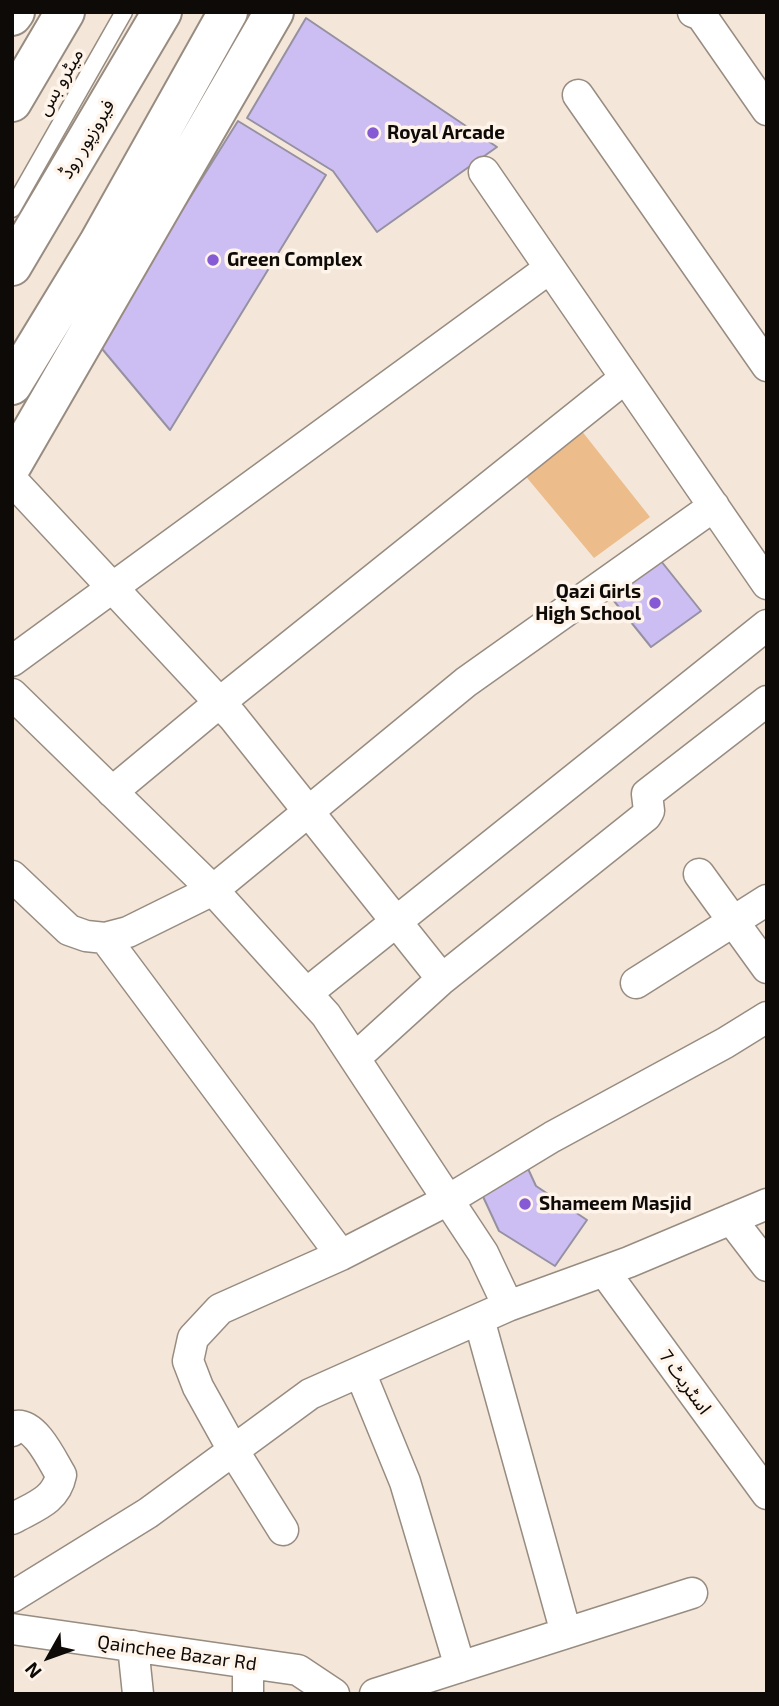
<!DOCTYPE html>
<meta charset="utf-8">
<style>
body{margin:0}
#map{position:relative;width:779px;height:1706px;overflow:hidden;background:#f4e7da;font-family:"Exo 2",sans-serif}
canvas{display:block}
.frame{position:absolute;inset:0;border:14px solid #0e0a07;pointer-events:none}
.north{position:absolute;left:14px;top:1622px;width:70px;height:70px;-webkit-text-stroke:5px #fff4ea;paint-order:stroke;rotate:230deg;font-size:19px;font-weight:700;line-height:28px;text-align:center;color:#0e0a07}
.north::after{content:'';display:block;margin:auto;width:24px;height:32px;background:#0e0a07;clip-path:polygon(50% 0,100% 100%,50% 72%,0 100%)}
</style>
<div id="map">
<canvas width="779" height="1706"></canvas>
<div class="frame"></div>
<div class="north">N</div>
</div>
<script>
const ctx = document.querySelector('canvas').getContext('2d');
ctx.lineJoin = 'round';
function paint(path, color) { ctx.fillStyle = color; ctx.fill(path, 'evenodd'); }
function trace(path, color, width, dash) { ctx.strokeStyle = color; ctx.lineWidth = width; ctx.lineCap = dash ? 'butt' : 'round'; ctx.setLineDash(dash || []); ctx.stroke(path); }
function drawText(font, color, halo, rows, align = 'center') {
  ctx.font = font + ' "Exo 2","Noto Sans Arabic",sans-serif'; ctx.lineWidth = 7; ctx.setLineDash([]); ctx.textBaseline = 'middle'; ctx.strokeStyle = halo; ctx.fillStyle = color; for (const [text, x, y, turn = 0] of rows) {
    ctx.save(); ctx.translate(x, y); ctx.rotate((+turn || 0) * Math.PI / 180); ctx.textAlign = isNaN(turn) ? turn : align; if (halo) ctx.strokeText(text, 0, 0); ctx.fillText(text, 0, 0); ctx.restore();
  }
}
paint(new Path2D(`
 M581 430 650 517 594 558 523 473Z`), '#ecbc8b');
const building = new Path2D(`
 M306 18 497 147 377 232 333 171 247 118Z
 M238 121 326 175 170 430 98 344Z
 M661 561 701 611 651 647 610 596Z
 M524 1160 536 1186 587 1220 555 1266 499 1231 479 1188Z`);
paint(building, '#ccbef3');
trace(building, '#9591a0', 2);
const lane = new Path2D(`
 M12 209 124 12`);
const street = new Path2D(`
 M693 12 701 15 767 110
 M578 95 767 366
 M484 172 767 584
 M12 480 233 717 442 979
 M12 661 550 268
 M12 694 213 890 326 1015 483 1253 508 1306
 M112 792 219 703 625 378
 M699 874 767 968
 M12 876 69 930 86 936 105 938 128 932 213 890 466 682 714 506
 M105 938 341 1255
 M636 983 767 900
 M307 993 767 625
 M355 1058 442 979 646 816 649 811 647 794 767 701
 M731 1219 767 1266
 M604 1271 767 1494
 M479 1319 566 1633
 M360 1372 405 1482 460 1667
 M12 1431 16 1426C35 1423 52 1460 61 1475 56 1501 33 1507 12 1519
 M283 1530 233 1450 198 1387 188 1361 193 1338 220 1309 341 1255 448 1200 552 1137 725 1043 767 1017
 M12 1597 148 1513 310 1394 508 1306 629 1262 767 1204
 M12 1629 298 1670 334 1694
 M133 1646 138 1694
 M248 1694V1663
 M375 1694 692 1593`);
const secondary = new Path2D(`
 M12 385 98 244 228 12
 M12 465 274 12`);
const primary = new Path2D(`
 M12 16 15 12
 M12 102 65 12
 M12 266 162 12`);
trace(lane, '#988c81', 19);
trace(street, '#988c81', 33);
trace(secondary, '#988c81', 42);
trace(primary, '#988c81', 42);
trace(lane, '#fff', 16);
trace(street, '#fff', 30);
trace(secondary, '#fff', 38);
trace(primary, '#fff', 38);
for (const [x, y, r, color] of [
 [373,133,7,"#865ad4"],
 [213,260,7,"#865ad4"],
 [655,603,7,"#865ad4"],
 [525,1204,7,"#865ad4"]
]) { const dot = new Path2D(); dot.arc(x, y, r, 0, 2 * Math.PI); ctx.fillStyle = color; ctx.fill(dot); trace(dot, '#fff4ea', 2.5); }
drawText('19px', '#0e0a07', '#fff4ea', [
 ["میٹرو بس",60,82,-60],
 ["فیروزپور روڈ",87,139,-59],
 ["اسٹریٹ 7",685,1382,54],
 ["Qainchee Bazar Rd",177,1653,8]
]);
drawText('bold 19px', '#0e0a07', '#fff4ea', [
 ["Royal Arcade",387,133],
 ["Green Complex",227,260],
 ["Qazi Girls",641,592,"right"],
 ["High School",641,614,"right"],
 ["Shameem Masjid",539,1204]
], 'left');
</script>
